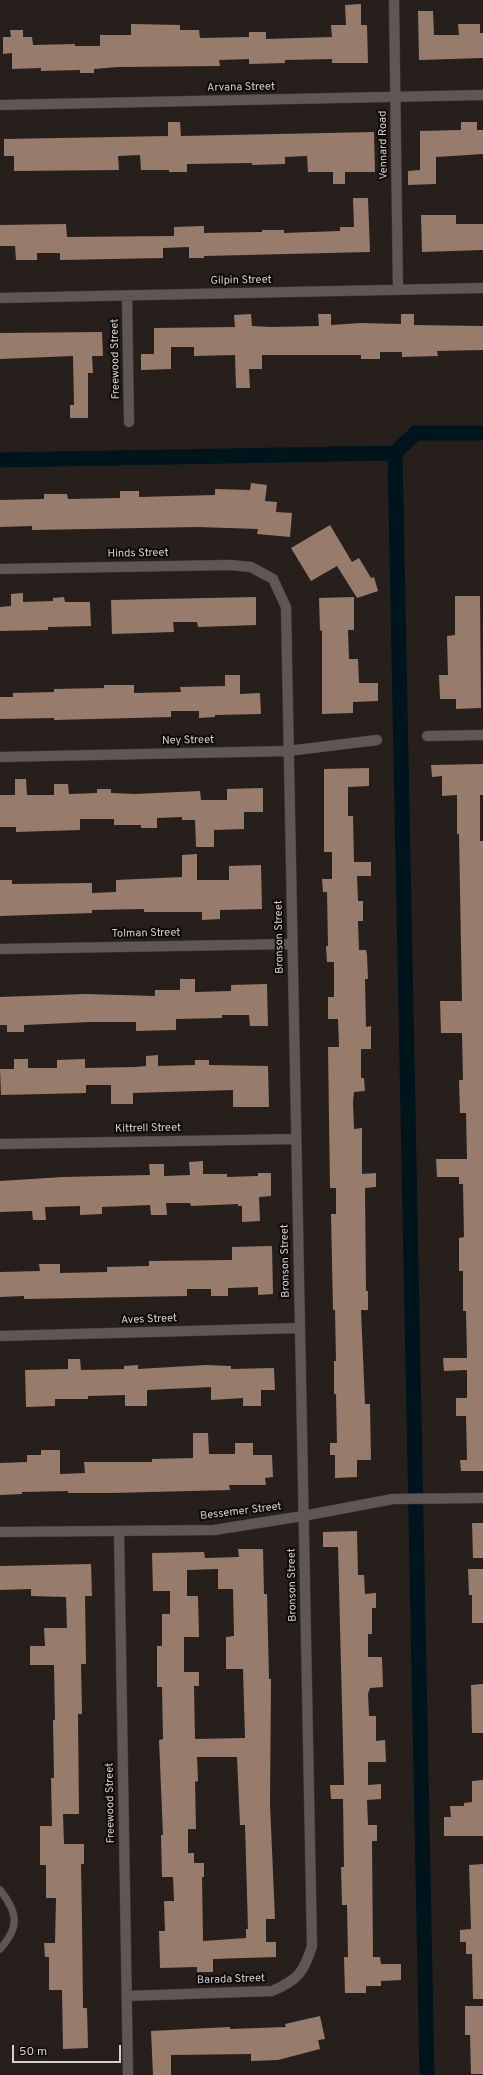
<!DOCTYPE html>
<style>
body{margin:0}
#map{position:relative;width:483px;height:2075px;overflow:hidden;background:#271f1c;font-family:Overpass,sans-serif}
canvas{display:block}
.scale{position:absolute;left:12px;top:2045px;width:109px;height:18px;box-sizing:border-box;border:2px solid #d5d0ce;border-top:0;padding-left:5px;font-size:12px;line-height:14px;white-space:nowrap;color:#d5d0ce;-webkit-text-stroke:3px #0d0a09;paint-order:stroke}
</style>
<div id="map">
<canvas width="483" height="2075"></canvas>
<div class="scale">50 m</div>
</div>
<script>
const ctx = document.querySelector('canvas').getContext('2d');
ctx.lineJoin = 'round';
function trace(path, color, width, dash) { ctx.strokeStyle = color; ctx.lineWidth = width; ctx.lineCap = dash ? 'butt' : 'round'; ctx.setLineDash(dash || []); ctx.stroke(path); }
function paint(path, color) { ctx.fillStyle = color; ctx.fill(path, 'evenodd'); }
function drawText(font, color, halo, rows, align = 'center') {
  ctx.font = font + ' Overpass,sans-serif'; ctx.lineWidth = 4; ctx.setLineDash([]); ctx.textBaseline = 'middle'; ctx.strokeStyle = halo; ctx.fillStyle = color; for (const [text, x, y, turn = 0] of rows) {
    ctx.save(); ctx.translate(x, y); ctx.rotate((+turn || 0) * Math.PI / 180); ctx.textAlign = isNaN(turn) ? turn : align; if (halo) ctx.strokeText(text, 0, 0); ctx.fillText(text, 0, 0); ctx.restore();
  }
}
trace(new Path2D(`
 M395 453 427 2075
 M0 460 395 453 416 433H483`), '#00141c', 15);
paint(new Path2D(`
 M361 4V25H367L368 63H332V59L285 60V63L249 64V59L219 60 220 66 118 67 94 69V73H80V70L41 71V68L12 69V53L3 54V37H11L10 30H23V37H32L33 45 75 44V46H100V35H131V24L180 25V30H199L200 38 249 37V32H266V39L332 37 331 25H346L345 5Z
 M418 11H433L434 35H459L458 24H480V33H483V58L419 60Z
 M168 122H180L181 136 374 132 375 172H345V184H333V172H308L307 156 285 157V164L252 165V163L187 164V172H169V170H141L140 155 118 156 119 170 14 171V156H4V139L168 136Z
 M461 122H477V130H483V154L436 157V184L408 185V171L420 170V131L461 130Z
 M353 198H368L370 252 204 256V258H189V247L163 248V258L60 260V253H37V260H16L15 246H0V225L66 224 67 237 174 236V227L204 226V233L262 232V230H284V233L340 231V227H354Z
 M421 215H456V224H483V250L422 252Z
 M251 314 252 326 271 327 319 326 318 314H331V325L360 323 401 324V314H414V325L483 326V350L437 351 438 356 402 357V352H380V359H361V355H262V369H249L250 388H236L235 355 194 356V347H171V369L141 370V354H154V328L235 327 234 315Z
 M102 332 103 356H92L93 373H88V418H70V405H74L73 356 0 359V333Z
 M251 483 267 485 265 501 277 502 276 512 292 513 290 537 257 534 258 529 197 527 32 530V526L0 527V500L44 499V494H67L68 499 120 498V491H139V497L215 495V489L250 490Z
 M330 525 352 562 359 558 371 578 374 577 378 591 357 598 337 566 311 581 291 548Z
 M23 593V602L53 601V598L64 597 65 602H90L91 626 48 627V630L0 631V607L11 606V594Z
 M455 596H480L481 708 456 709V699H440L439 675H448L447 636 455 635Z
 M256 597V625L198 627 197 622H173L174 632 112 634 111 600Z
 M354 597V630H348L349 659H358L359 683H378V701L353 702V713L322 714V630L320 631 319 598Z
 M225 675H240V694L260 693 261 714 215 715V717L199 718V711H171V717L54 720V718L0 719V697H13V693L54 692V689L104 688V685H134V693L181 692 180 687 225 686Z
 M483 764V795H480V841H483V1471H461L460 1460H467L466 1416H456V1398H467V1370L444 1371 443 1358H467L466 1311H463V1271H459V1238L464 1237 463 1184H459V1177H437L436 1159H467L466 1113H460L459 1080H463L462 1033H441L440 1001H462L459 834H457V795L442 796V776L432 777 431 765Z
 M369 768V786L348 787V816H353L354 862H371V876H357L358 901H363V921H358L359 950H366L367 955 368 979H365L366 1027 371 1026V1049H361V1078H364L365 1091 354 1092 353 1102 354 1129 362 1128V1174L376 1173V1187L365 1188 366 1291H368V1310H361L365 1404H370L371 1460H357V1477L335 1478V1455H330V1443H337L336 1394H334V1361H336L335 1310H333L331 1214H336V1188H330L328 1047H339L338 1019H328V997H334V962H327L326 946H328L327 892H323L322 879H332V852H324V769Z
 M15 779H26L27 795H54V784H68L69 794 97 793V789H111V793L135 794 200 791 201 800H227V789L263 788V812H244V829L214 830V847H196L195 820H182V817L157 818V828H141V825H114V819H80V830L16 832V827H0V795H15Z
 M197 854V880H229V866L261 865 262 909 220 910V919L202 920V912H144V909L92 910V913L0 916V880H12V884L92 883V893L116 892V880L182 877V855Z
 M180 979H195V992L231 991V985L267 984 268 1026H250L249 1015H222V1018L176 1019V1030L136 1031V1022H91L24 1025V1032H7V1025H0V997L85 994 155 996V990H180Z
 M158 1055V1066L195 1065V1060H209V1065L268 1066 269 1107H233V1090L133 1093V1104H111V1085H86V1093L1 1095 0 1069H14V1059H28V1068H57V1060L85 1059V1068L135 1067 146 1066V1056Z
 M203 1161V1174H227V1177L258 1176V1173H271V1196L259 1197 260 1221 242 1222V1206H238V1204L191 1206 190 1203H166L167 1215H151L150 1205 102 1207V1214L80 1215V1206L45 1207 46 1220H33L32 1211 0 1212V1181L63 1177 150 1175 149 1164H164V1176L190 1175 189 1162Z
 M272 1246 273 1294 258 1295V1287L228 1288V1296H211V1289H187V1296L24 1299V1296L0 1297V1272L40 1271 39 1264H60V1273L107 1272V1267L149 1266V1261L232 1260V1247Z
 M68 1359H80L81 1370 124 1369V1366L138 1365V1369L206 1365 231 1366V1369L274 1368 275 1390H261V1406H243V1398L211 1400V1387L147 1390V1406H125V1395L88 1396V1399H55V1406L26 1407 25 1370 68 1369Z
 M193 1433H208L209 1454H235V1443H253V1455H272L273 1477 265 1478 266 1485H229L230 1490 111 1493H68V1491L22 1492V1494L0 1495V1463L27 1462V1455H41V1450H60V1474L85 1473 84 1462H152V1459L193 1458Z
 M472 1523H483V1558H473Z
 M357 1531 358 1575H364L365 1594 376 1593V1608H372V1634H368V1657H382L383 1687 370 1688 368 1694 369 1716H376V1741L385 1740 386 1762H368V1785L381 1784V1799L367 1800 368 1825H377V1841H372L373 1957H380L381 1964H401V1980L381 1981V1986H366V1993H345L344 1957H348L347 1905H342L341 1867H344L343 1799H331L330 1785H344L338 1547H323V1532Z
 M238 1549H263L264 1594H267L269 1679H271L270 1804 275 1919H266V1942H276V1957L213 1959V1972H197V1967L160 1968 159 1931H165L164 1901H174L173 1877H162L161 1835H163L159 1740 163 1739 162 1687H157V1646H162V1614H170V1591H153L152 1553 204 1552 205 1558 239 1557ZM218 1569V1589H233L234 1636 226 1637V1669H243L245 1738 195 1739 194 1686H199V1672H184V1637H199L198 1596H187V1570ZM197 1757H237L240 1825H245L248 1929H246V1938L203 1941 202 1877H204V1863H194V1853H188V1829H196L195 1782 198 1781Z
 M91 1564 92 1596H85L86 1664H81L82 1714H78L79 1814H63L64 1844H84V1864H81L82 1920 83 2008H87L88 2048 63 2049 62 1990H49V1957H45L44 1943H55L56 1898H46V1865H40V1826H52L51 1778H54L53 1720H55L54 1665H30V1646H45L44 1628H67L66 1597 31 1596V1589L0 1590V1566Z
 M468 1569H483V1623H472V1595H469Z
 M483 1684V1733H472L471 1685Z
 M483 1780V1836H444V1817H451L450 1806H464V1803L472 1802V1781Z
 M483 1864V1999H473L472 1954H466V1942H460V1930L471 1929 469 1865Z
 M465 2006H483V2074H471L470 2035H465Z
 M320 2016 325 2039 318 2040 320 2049 278 2060 251 2061V2054L171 2055V2075H153L151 2031 230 2027V2029L286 2027 285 2024Z`), '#977c6c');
const service = new Path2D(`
 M0 1890C18 1913 20 1927 0 1949`);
const minor = new Path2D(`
 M394 0 398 290
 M0 105 483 95
 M127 296 129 422
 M0 298 483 288
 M0 569 230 565 251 567 273 579 286 607 312 1946C304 1972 298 1980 272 1991L127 1996
 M427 736 483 735
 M0 757 288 751 377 740
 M0 949 292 944
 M0 1144 296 1139
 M0 1336 300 1328
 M119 1531 128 2075
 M0 1532 214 1530 303 1516 393 1499 483 1498`);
trace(service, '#3f3937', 8);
trace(minor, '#3f3937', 11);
trace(service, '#605754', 7);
trace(minor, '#605754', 10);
drawText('11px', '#d5d0ce', '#0d0a09', [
 ["Arvana Street",241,88,-1],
 ["Vennard Road",384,145,-91],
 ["Gilpin Street",241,281,-1],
 ["Freewood Street",116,359,-91],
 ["Hinds Street",138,554,-1],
 ["Ney Street",188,741,-1],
 ["Tolman Street",146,934,-1],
 ["Bronson Street",280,937,-91],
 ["Kittrell Street",148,1129,-1],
 ["Bronson Street",286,1261,-91],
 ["Aves Street",149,1320,-2],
 ["Bessemer Street",241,1512,-7],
 ["Bronson Street",293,1585,-91],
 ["Freewood Street",111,1803,-91],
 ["Barada Street",231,1980,-2]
]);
</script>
